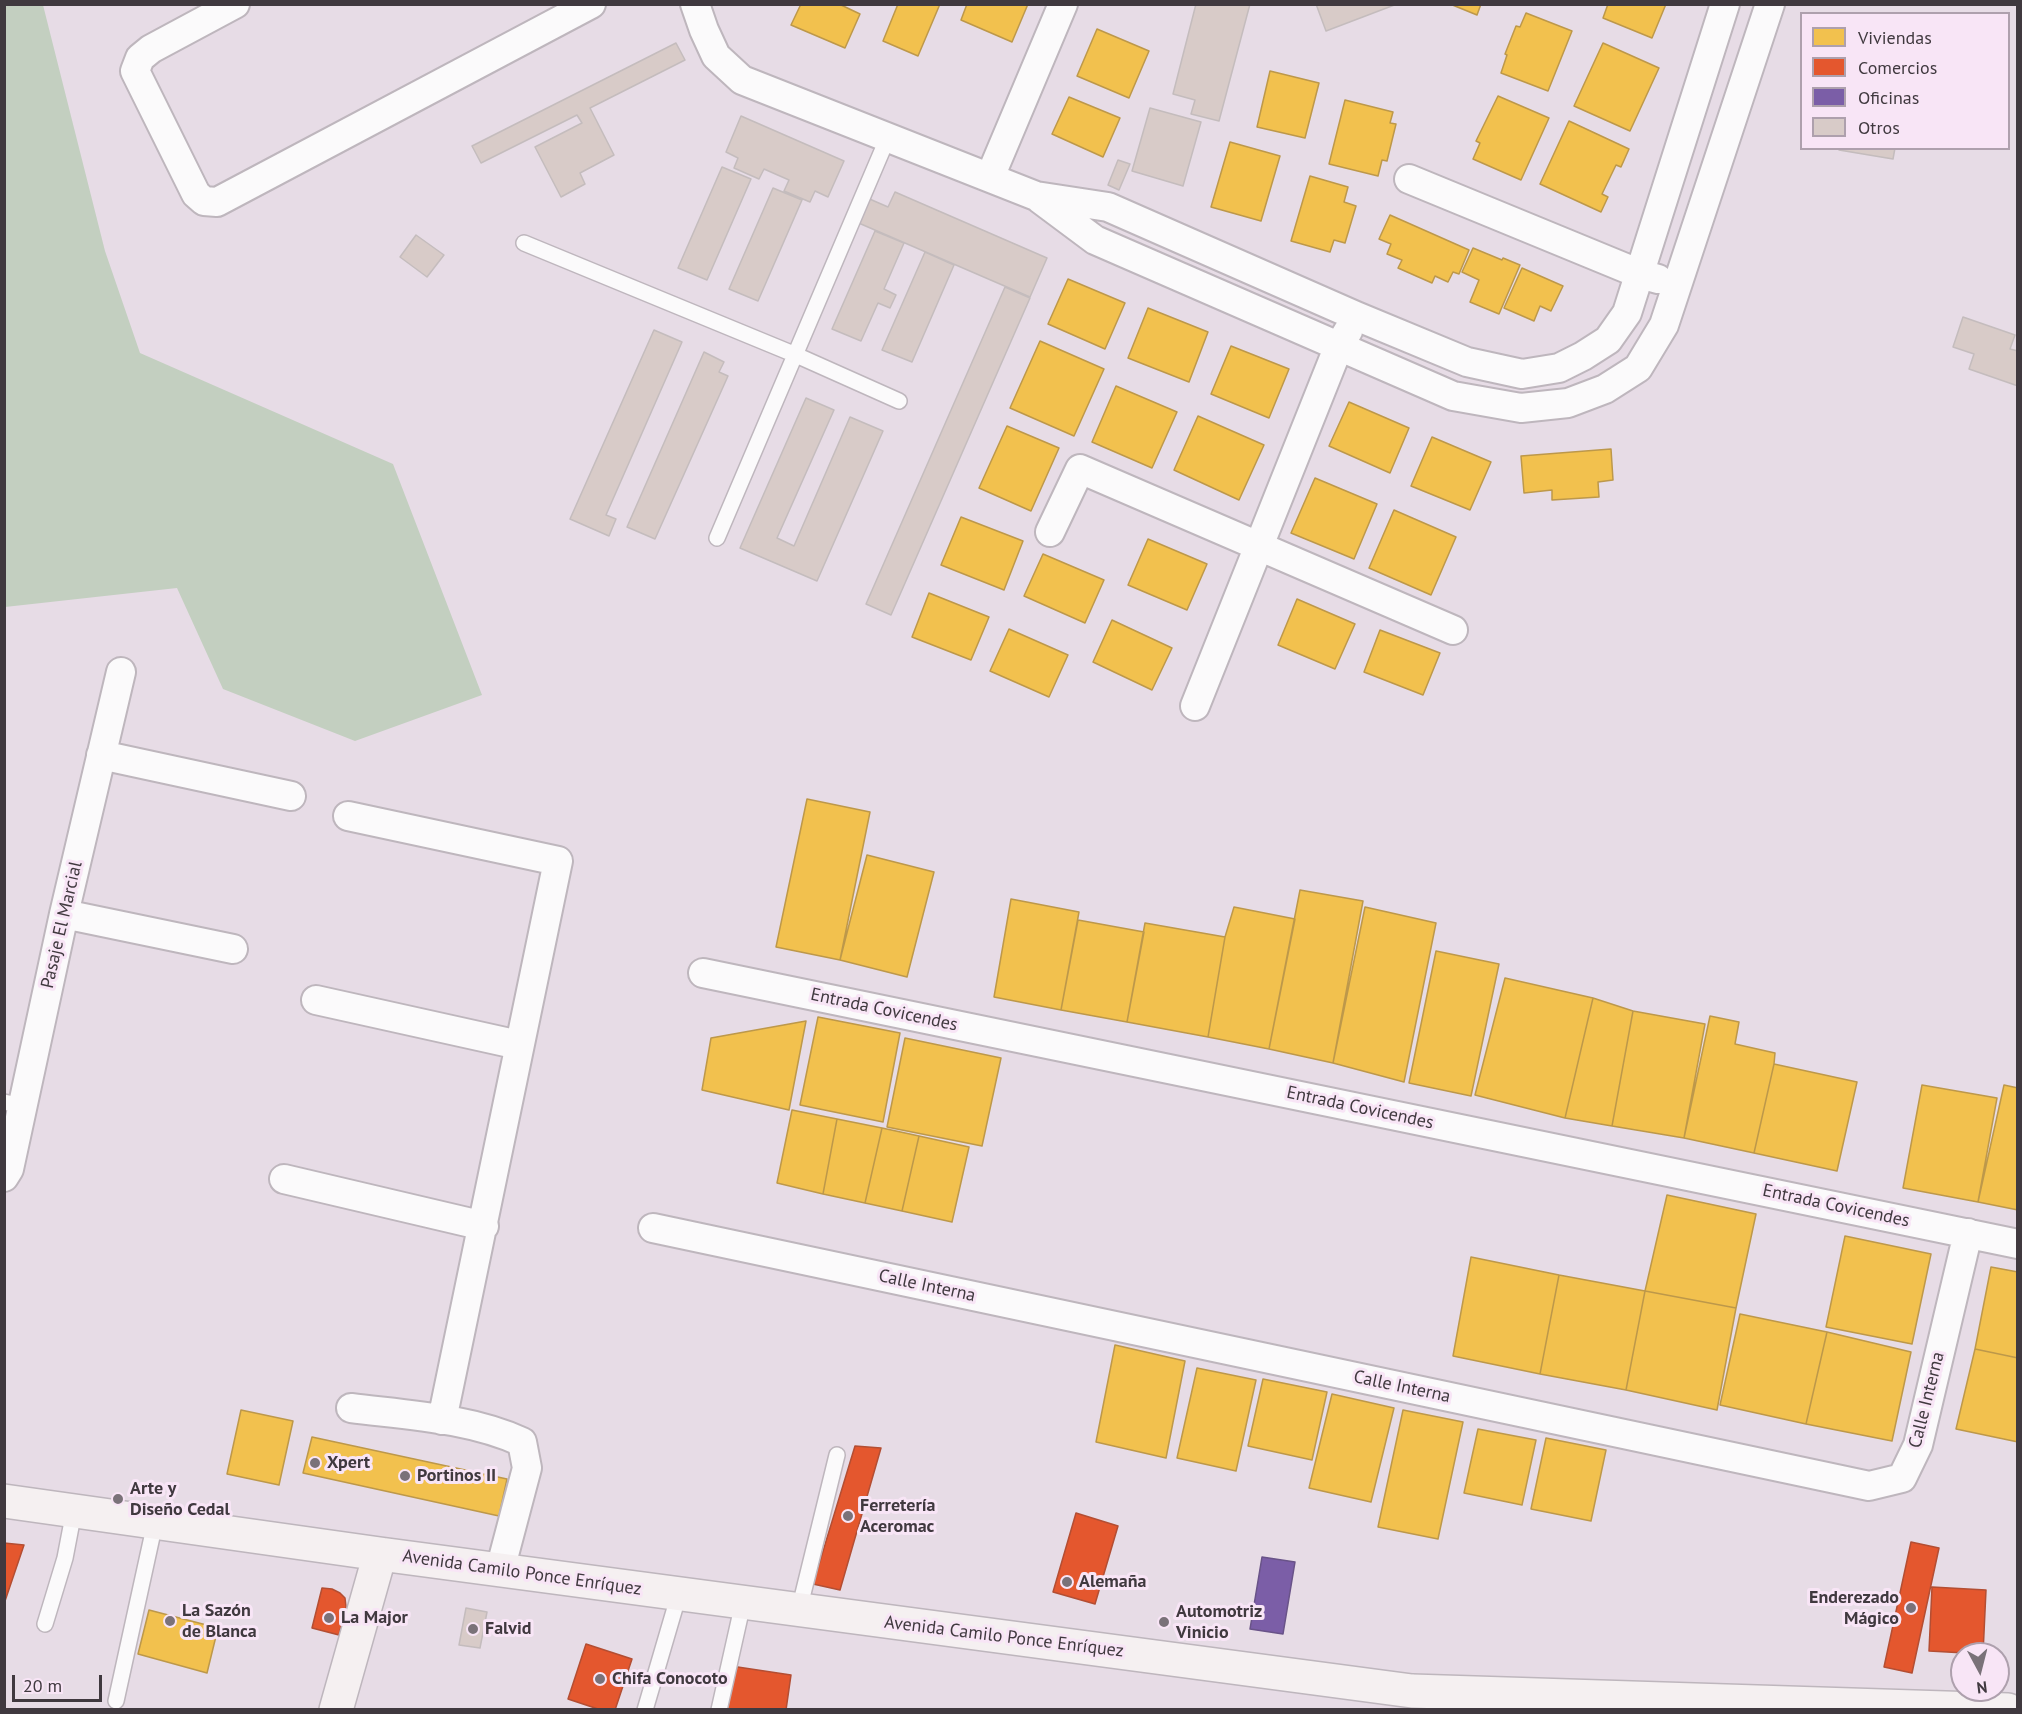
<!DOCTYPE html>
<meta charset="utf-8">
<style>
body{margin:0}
#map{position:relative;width:2022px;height:1714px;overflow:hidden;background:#e7dce6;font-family:"PT Sans",sans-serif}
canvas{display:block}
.frame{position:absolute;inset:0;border:6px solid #40393f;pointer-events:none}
.legend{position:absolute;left:1800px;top:12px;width:210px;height:138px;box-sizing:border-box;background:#f8e5f6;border:2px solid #aea0ad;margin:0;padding:8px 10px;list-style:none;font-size:18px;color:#40393f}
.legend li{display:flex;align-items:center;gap:12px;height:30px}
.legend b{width:30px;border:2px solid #aea0ad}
.north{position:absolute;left:1950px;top:1642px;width:60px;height:60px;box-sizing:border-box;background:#f8e5f6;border:2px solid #aea0ad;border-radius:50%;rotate:173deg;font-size:16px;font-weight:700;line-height:24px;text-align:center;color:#40393f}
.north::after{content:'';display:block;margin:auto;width:21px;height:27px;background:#7a7279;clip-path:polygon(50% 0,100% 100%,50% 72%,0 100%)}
.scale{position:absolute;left:12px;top:1675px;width:90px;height:27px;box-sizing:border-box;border:3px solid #40393f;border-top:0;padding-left:8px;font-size:18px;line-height:21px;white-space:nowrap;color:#40393f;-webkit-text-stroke:4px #f8e5f6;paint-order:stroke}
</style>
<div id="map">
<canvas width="2022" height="1714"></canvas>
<div class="frame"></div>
<ul class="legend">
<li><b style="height:16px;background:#f2c14e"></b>Viviendas</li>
<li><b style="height:16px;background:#e4572e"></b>Comercios</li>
<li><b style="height:16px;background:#7b5ea7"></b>Oficinas</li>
<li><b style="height:16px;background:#d8cbc8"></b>Otros</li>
</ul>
<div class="north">N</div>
<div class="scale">20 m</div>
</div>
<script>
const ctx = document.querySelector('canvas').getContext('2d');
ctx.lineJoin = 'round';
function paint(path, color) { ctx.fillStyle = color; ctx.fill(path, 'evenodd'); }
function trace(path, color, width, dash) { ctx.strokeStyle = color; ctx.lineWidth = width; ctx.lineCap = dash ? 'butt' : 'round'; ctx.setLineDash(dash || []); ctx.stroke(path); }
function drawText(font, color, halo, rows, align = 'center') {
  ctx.font = font + ' "PT Sans",sans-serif'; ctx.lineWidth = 6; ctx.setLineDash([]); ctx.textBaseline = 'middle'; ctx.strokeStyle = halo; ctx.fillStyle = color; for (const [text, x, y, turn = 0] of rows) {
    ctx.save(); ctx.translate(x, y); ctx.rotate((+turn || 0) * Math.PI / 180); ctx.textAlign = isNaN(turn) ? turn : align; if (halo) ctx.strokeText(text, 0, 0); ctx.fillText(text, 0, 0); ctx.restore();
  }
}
paint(new Path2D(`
 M4 5H43L105 251 140 353 393 464 482 695 355 741 223 689 177 588 5 607Z`), '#c3cfc0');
const homes = new Path2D(`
 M801 4H839L860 14 845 48 791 25Z
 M898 4H940L918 56 883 41Z
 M967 4H1028L1012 42 961 20Z
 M1450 4H1481L1477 15Z
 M1608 4H1666L1652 38 1603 18Z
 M1526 13 1572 31 1548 91 1501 73 1507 55 1505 54 1516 26 1520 27Z
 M1097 29 1149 51 1129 98 1077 76Z
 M1603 43 1659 68 1630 131 1574 106Z
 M1270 71 1319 83 1305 138 1257 127Z
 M1498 96 1549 118 1521 180 1473 159 1480 143 1476 141Z
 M1069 97 1120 118 1103 157 1052 134Z
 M1345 100 1393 112 1390 123 1396 124 1387 161 1382 160 1378 176 1329 164Z
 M1569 121 1629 149 1621 167 1616 165 1602 194 1608 197 1601 212 1540 184Z
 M1230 142 1280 156 1261 221 1211 207Z
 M1310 176 1348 187 1344 202 1356 206 1345 243 1334 240 1330 252 1291 241Z
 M1390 215 1469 250 1459 274 1453 272 1448 282 1435 276 1432 283 1398 268 1402 260 1387 254 1391 244 1379 239Z
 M1473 248 1502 260 1503 258 1520 265 1499 314 1470 302 1479 280 1462 272Z
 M1522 268 1563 286 1551 311 1540 306 1534 321 1504 308Z
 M1068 279 1125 303 1105 349 1048 324Z
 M1148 308 1208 332 1189 382 1128 358Z
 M1040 341 1104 369 1074 436 1010 408Z
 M1231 346 1289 369 1269 418 1211 394Z
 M1116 386 1177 412 1152 468 1092 442Z
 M1349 402 1409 428 1390 473 1329 446Z
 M1198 416 1264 445 1239 500 1174 470Z
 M1007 426 1059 448 1031 511 979 488Z
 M1432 437 1491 462 1470 510 1411 486Z
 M1611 449 1613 480 1598 482 1599 497 1552 500V490L1524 493 1521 456Z
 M1315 478 1377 504 1354 559 1291 533Z
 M1394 510 1456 537 1431 595 1369 568Z
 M961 517 1023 541 1004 590 941 565Z
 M1148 539 1207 564 1187 610 1128 585Z
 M1043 554 1104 580 1085 623 1024 596Z
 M929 593 989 617 971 660 912 637Z
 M1297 599 1355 624 1335 669 1278 645Z
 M1112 620 1172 648 1152 690 1093 662Z
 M1009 629 1068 655 1049 697 990 671Z
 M1380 630 1440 653 1423 695 1364 672Z
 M807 799 870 812 840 960 776 947Z
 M867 855 934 872 907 977 840 960Z
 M1300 890 1363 901 1333 1063 1269 1049Z
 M1011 899 1079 912 1061 1010 994 997Z
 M1234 907 1295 919 1269 1049 1208 1037 1225 937Z
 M1365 907 1436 923 1404 1082 1333 1063Z
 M1078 920 1144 932 1127 1022 1061 1010Z
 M1145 923 1225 937 1208 1037 1127 1022Z
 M1436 951 1499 964 1471 1096 1409 1083Z
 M1505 978 1593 998 1565 1118 1475 1095Z
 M1593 998 1633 1011 1612 1126 1565 1118Z
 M1633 1011 1705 1024 1684 1138 1612 1126Z
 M1710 1016 1739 1022 1735 1044 1775 1053 1774 1064 1754 1153 1684 1138Z
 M818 1017 900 1033 883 1122 800 1105Z
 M806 1021 789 1110 702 1090 711 1038Z
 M905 1038 1001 1058 982 1146 887 1127Z
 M1774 1064 1857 1082 1837 1171 1754 1153Z
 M1922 1085 1997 1098 1978 1202 1903 1188Z
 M2004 1085 2018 1088V1210L1978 1202Z
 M792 1110 837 1119 823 1194 777 1183Z
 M837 1119 882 1128 865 1203 823 1194Z
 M882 1128 919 1136 902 1211 865 1203Z
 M919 1136 969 1147 952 1222 902 1211Z
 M1667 1195 1756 1214 1736 1308 1645 1291Z
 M1845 1236 1931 1254 1912 1344 1826 1327Z
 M1471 1257 1559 1275 1540 1374 1453 1356Z
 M1991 1267 2018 1272V1358L1975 1349Z
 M1559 1275 1645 1291 1626 1390 1540 1374Z
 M1645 1291 1736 1308 1717 1410 1626 1390Z
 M1740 1314 1827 1332 1806 1424 1720 1405Z
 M1827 1332 1911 1352 1892 1441 1806 1424Z
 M1115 1345 1185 1361 1166 1458 1096 1442Z
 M1975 1349 2018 1358V1442L1956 1429Z
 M1197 1368 1256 1380 1236 1471 1177 1458Z
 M1263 1379 1327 1392 1312 1460 1248 1446Z
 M1332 1394 1394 1408 1371 1502 1309 1488Z
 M241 1410 293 1421 279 1485 227 1474Z
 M1403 1410 1463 1422 1438 1539 1378 1527Z
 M1478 1429 1536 1440 1522 1505 1464 1493Z
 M312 1437 507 1479 499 1516 303 1473Z
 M1546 1438 1606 1450 1591 1521 1531 1509Z
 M149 1610 218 1628 207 1673 138 1654Z`);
paint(homes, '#f2c14e');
trace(homes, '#bd984a', 1.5);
const shops = new Path2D(`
 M855 1446 881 1448 840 1590 813 1584Z
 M1076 1513 1118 1526 1095 1604 1053 1592Z
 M1911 1542 1939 1548 1912 1673 1884 1667Z
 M4 1543 24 1545 4 1604Z
 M1932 1587 1986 1590 1983 1654 1929 1651Z
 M322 1588 332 1589 340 1593 345 1598 346 1607 339 1635 312 1628Z
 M586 1644 632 1659 615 1710H601L568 1699Z
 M731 1666 791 1675 786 1710H724Z`);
paint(shops, '#e4572e');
trace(shops, '#b34e33', 1.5);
const offices = new Path2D(`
 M1262 1557 1295 1562 1283 1634 1250 1629Z`);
paint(offices, '#7b5ea7');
trace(offices, '#695388', 1.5);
const building = new Path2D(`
 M1196 4H1250L1219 121 1191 114 1195 100 1173 94Z
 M1316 4H1397L1326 31Z
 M676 43 685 60 590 108 614 155 580 173 585 184 561 197 535 147 582 123 577 115 481 163 472 146Z
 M1150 108 1201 122 1183 186 1132 171Z
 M741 116 844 161 828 197 815 191 810 202 784 191 789 180 764 169 759 179 734 168 738 158 726 152Z
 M1839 148H1895L1893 159 1839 150Z
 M1118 160 1130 164 1119 190 1108 185Z
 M722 167 751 179 707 280 678 268Z
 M773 188 802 200 758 301 729 289Z
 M895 192 1047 258 1030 297 854 221 865 197 888 207Z
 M875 231 904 243 884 289 896 295 890 308 878 303 861 341 832 329Z
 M416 235 444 255 427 277 400 257Z
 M925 252 954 265 912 362 882 350Z
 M1005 287 1030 298 891 615 866 604Z
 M1963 317 2015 335 2010 349 2018 351V386L1969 369 1974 354 1953 347Z
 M654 330 682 342 606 515 616 519 609 536 570 519Z
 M704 352 724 362 719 372 728 376 655 539 627 527Z
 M806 398 834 410 777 538 794 546 850 417 883 431 817 581 740 548Z
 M466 1608 487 1612 480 1648 459 1645Z`);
paint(building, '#d8cbc8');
trace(building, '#c4bcbd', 1.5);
const lane = new Path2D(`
 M524 243 796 355 899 401
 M717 538 888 137
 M4 1102 22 1106
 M799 1610 837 1455
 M45 1624 65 1558 74 1511
 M116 1701 155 1523
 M645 1710 679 1594
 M719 1710 743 1603`);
const street = new Path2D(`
 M235 4 151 49 140 58 135 71 196 194 204 201 217 202 591 4
 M695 4 704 30 716 56 742 80 1036 196 1108 207 1356 316 1467 362 1522 374 1559 368 1583 356 1608 340 1627 313 1725 4
 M990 177 1063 4
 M1409 179 1640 274 1658 279
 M1040 199 1095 240 1453 396 1521 408 1568 403 1605 389 1638 368 1664 325 1770 4
 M1050 532 1080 469 1453 630
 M1195 706 1338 348 1348 331
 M101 755 291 796
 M348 816 558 861C518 1047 482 1234 442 1420
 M64 914 233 949
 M703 973 2018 1244
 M316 1000 519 1045
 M4 1177 9 1169 64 914 121 672
 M284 1179 484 1226
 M653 1228 1869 1486 1902 1478 1918 1445 1968 1233
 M351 1408C407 1415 470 1418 522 1442L527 1468 500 1570`);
const secondary = new Path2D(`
 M4 1501 380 1554 1412 1691 2008 1710
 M336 1710 380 1554`);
trace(lane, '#beb6bd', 18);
trace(street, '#beb6bd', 32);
trace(secondary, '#beb6bd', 36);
trace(lane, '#fbfafb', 15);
trace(street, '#fbfafb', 28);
trace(secondary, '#f5f0f1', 33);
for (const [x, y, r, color] of [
 [315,1463,6,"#7a7279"],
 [405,1476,6,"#7a7279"],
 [118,1499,6,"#7a7279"],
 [848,1516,6,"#7a7279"],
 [1067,1582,6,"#7a7279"],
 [1911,1608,6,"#7a7279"],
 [329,1618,6,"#7a7279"],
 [170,1621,6,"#7a7279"],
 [1164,1622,6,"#7a7279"],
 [473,1629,6,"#7a7279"],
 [600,1679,6,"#7a7279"]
]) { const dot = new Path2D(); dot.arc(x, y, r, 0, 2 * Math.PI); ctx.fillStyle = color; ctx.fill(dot); trace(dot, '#f8e5f6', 2); }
drawText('18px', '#40393f', '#f8e5f6', [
 ["Pasaje El Marcial",62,925,-77],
 ["Entrada Covicendes",884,1010,12],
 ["Entrada Covicendes",1360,1108,12],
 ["Entrada Covicendes",1836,1206,12],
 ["Calle Interna",927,1286,12],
 ["Calle Interna",1402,1387,12],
 ["Calle Interna",1927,1400,-76],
 ["Avenida Camilo Ponce Enríquez",522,1573,8],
 ["Avenida Camilo Ponce Enríquez",1004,1637,7]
]);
drawText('bold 18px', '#40393f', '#f8e5f6', [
 ["Xpert",327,1463],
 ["Portinos II",417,1476],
 ["Arte y",130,1489],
 ["Diseño Cedal",130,1510],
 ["Ferretería",860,1506],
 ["Aceromac",860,1527],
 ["Alemaña",1079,1582],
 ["Enderezado",1899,1598,"right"],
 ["Mágico",1899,1619,"right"],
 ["La Sazón",182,1611],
 ["de Blanca",182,1632],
 ["Automotriz",1176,1612],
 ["Vinicio",1176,1633],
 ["La Major",341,1618],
 ["Falvid",485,1629],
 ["Chifa Conocoto",612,1679]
], 'left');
</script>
